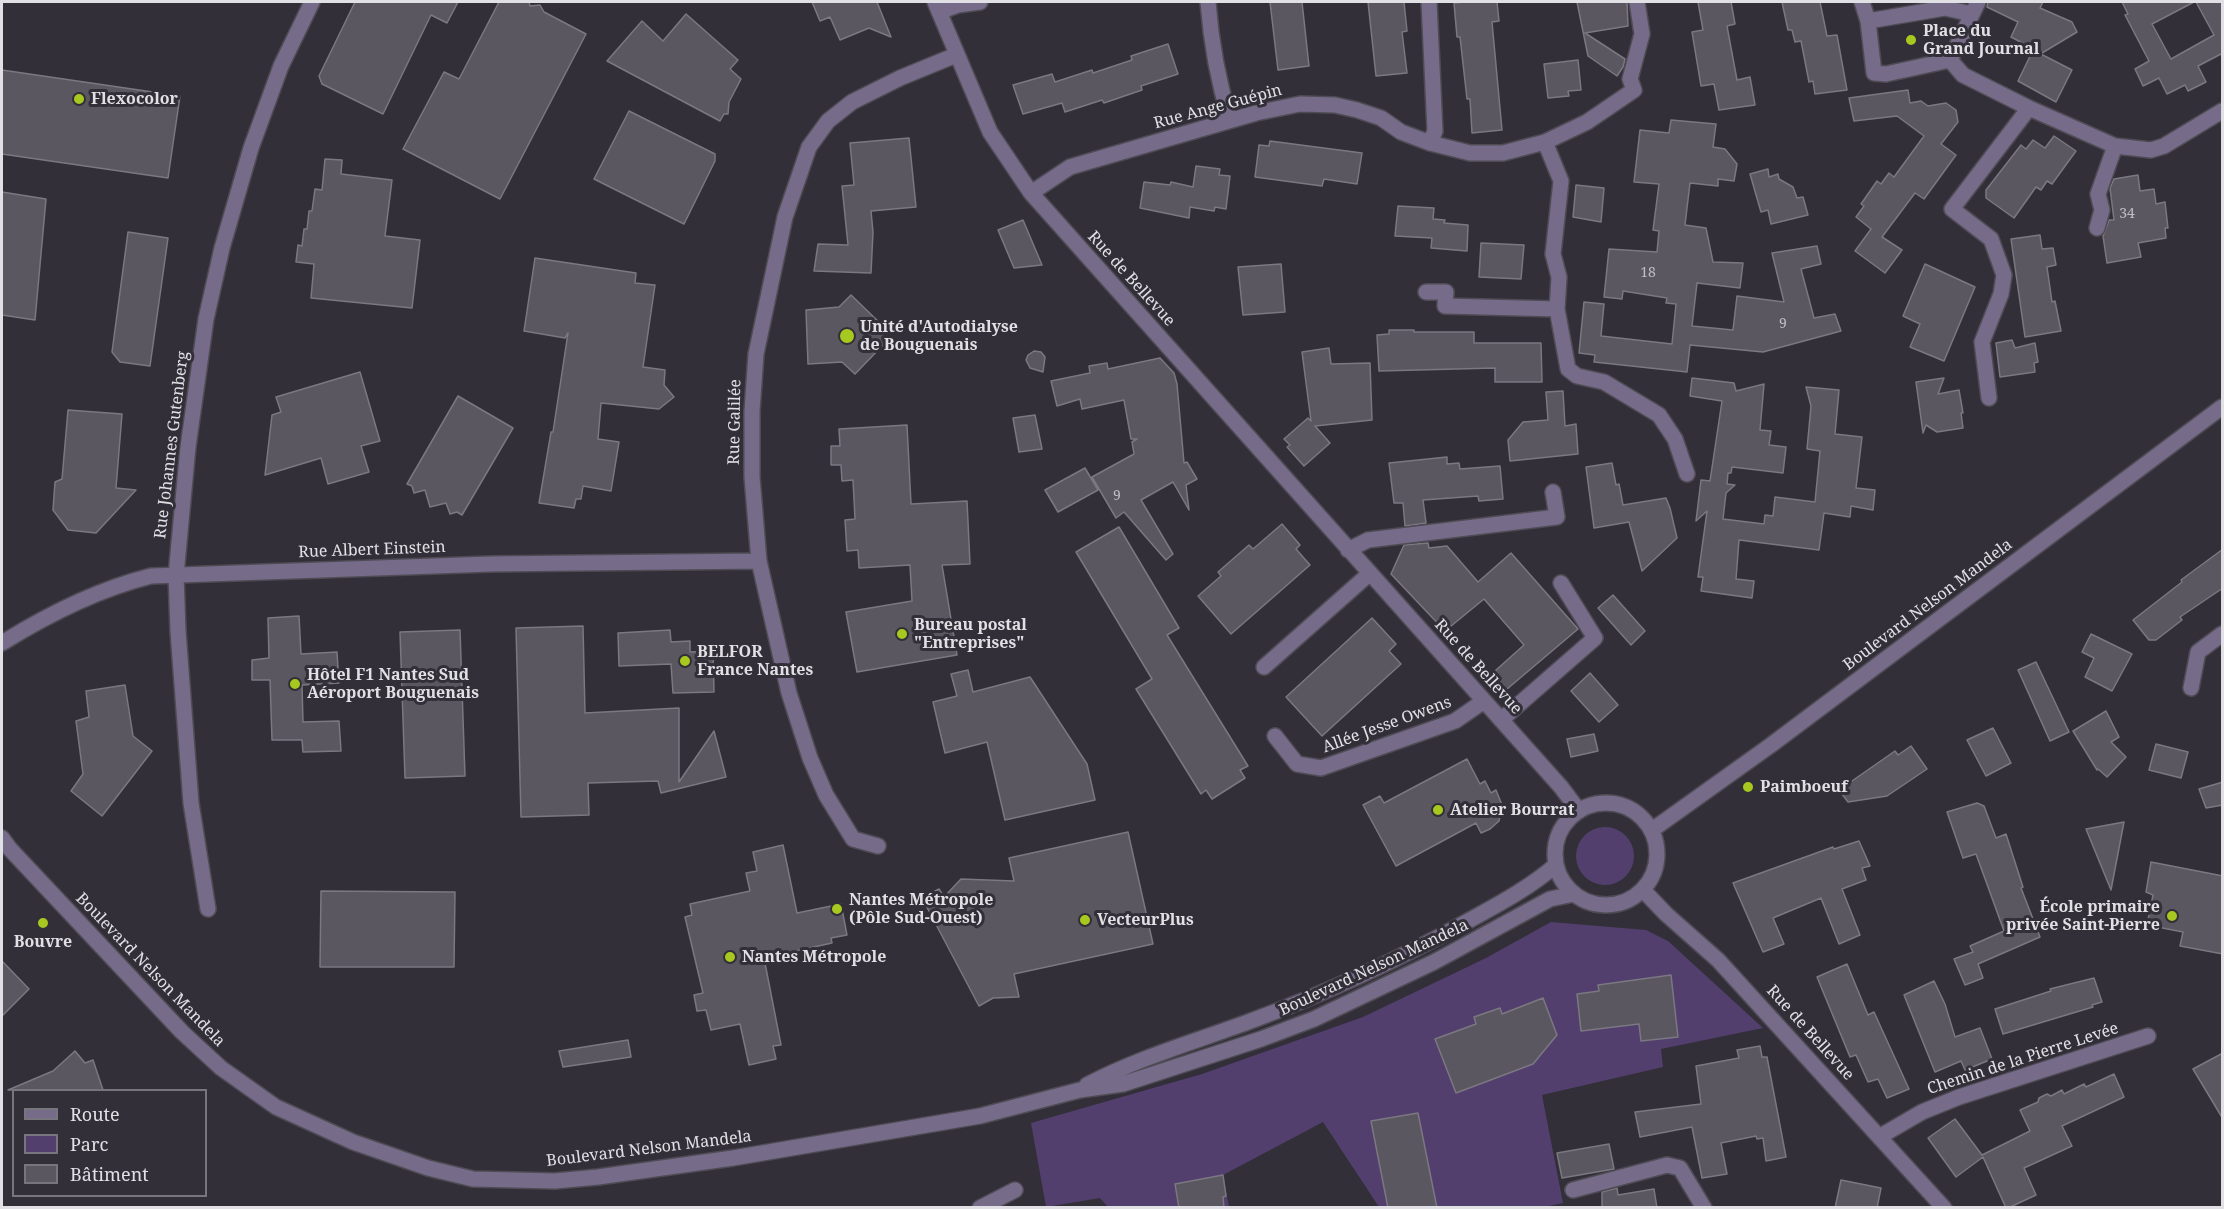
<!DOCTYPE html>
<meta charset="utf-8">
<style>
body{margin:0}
#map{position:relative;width:2224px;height:1209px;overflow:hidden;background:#322f38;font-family:"Noto Serif",serif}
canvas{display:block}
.frame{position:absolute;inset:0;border:3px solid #e1e0e5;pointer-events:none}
.legend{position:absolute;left:12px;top:1089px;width:195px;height:108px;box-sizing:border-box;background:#322f38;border:2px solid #78767d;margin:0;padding:8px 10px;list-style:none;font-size:18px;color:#e1e0e5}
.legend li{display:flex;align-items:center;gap:12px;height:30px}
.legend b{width:30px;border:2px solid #78767d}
</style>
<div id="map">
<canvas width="2224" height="1209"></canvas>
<div class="frame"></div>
<ul class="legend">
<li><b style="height:8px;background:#766b89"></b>Route</li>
<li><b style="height:16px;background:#523f6e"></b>Parc</li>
<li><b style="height:16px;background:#5a5760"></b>Bâtiment</li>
</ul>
</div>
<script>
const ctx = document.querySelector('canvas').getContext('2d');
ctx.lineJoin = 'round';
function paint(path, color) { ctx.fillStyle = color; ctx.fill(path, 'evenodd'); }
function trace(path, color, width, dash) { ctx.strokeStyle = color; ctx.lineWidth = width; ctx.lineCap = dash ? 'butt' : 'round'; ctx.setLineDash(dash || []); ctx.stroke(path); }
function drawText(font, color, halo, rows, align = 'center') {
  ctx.font = font + ' "Noto Serif",serif'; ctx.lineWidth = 6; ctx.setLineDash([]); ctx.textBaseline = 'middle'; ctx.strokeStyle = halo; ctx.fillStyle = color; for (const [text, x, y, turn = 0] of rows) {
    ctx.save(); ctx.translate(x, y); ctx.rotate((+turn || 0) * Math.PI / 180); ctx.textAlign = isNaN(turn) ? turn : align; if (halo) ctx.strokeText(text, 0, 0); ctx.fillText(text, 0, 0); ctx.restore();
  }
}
paint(new Path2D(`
 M1576 856a29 29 0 1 1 58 0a29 29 0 1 1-58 0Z
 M1551 922 1646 930 1668 941 1763 1028 1661 1049 1663 1067 1542 1095 1563 1203 1544 1207H1437L1418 1113 1371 1122 1388 1207H1379L1323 1122 1223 1175 1229 1207H1108L1100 1198 1046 1207 1031 1123 1202 1074 1363 1017 1486 958Z`), '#523f6e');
const building = new Path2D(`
 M355 2H458L447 23 431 15 383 114 322 84 319 76Z
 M499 2H529L530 6 540 5 544 12 586 34 500 199 403 149 444 72 459 79Z
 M812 2H877L891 37 869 28 840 40 830 17 820 21Z
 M1270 2H1302L1309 66 1278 70Z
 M1368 2H1404L1407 31 1402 32 1407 73 1376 76Z
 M1465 2H1497L1499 21 1492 22 1502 130 1472 133 1470 99H1467L1460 37H1457L1454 3Z
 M1577 2H1627L1628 26 1585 33 1625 59 1623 67 1617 76 1588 56Z
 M1698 2H1731L1735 24 1727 26 1737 80 1750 77 1755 105 1719 110 1714 84 1701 86 1692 32 1703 30Z
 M1782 2H1820L1827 36 1837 35 1847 90 1815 94 1813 81 1809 82 1801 41 1795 42 1792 30H1788Z
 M1988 2H2043L2040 8 2072 22 2077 32 2042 53 2011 37 2018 22 1987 7Z
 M2122 2H2194L2152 24 2171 59 2214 35 2196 2H2223V53L2198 66 2206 82 2188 91 2185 85 2167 94 2159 78 2143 86 2135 69 2149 61 2125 15 2128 14Z
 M686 14 738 60 730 69 741 79 729 102 728 114H724L720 121 607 61 642 21 663 41Z
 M1168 44 1178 74 1141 86 1142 90 1104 103 1102 100 1065 112 1062 103 1023 114 1013 85 1052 74 1055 82 1092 70 1093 73 1132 60 1131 56Z
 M2033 50 2072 70 2056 102 2018 81Z
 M1578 60 1581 90 1568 91 1569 96 1548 98 1544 64Z
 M2 70 180 96 168 178 2 154Z
 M1908 90 1910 103 1921 101 1928 106 1946 103 1956 110 1958 122 1941 144 1956 155 1924 199 1915 193 1882 237 1902 250 1885 273 1855 251 1871 229 1856 217 1864 206 1861 204 1877 181 1881 184 1889 173 1894 177 1924 136 1897 116 1854 121 1849 98Z
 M629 111 715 154V161L684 224 594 179Z
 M1671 120 1716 124 1713 147 1725 149 1737 164 1734 181 1718 179V186L1690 183 1685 225 1706 228 1713 262 1743 263 1740 288 1697 283 1692 326 1733 330 1737 296 1784 302 1772 253 1817 246 1821 264 1801 269 1814 318 1835 314 1841 331 1763 352 1690 345 1687 372 1594 362 1595 355 1579 353 1584 302 1604 304 1601 336 1672 344 1676 304 1666 303 1667 298 1623 291 1622 299 1604 297 1609 249 1657 252 1659 231 1653 230 1659 184 1634 182 1640 130 1669 133Z
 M2054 136 2076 151 2052 184 2047 181 2041 190 2036 187 2014 218 1986 198V190L2021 145 2026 149 2033 140 2045 148Z
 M909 138 916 207 871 211 873 232 871 273 814 271 818 244 848 245 842 186 854 185 850 143Z
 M1270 141 1362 153 1357 184 1324 179 1322 186 1255 177 1259 145 1269 146Z
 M325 159 342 160 341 174 392 180 385 236 420 240 412 308 311 298 314 264 296 262 298 245 302 246 304 229H307L309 211H312L315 189 322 190Z
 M1196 166 1220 169 1219 175 1230 176 1226 209 1215 207 1214 211 1190 207 1189 218 1140 208 1144 182 1170 185 1171 182 1193 187Z
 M1768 169 1769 177 1778 174 1779 179 1793 187 1797 198 1803 197 1808 215 1771 224 1768 210 1761 212 1750 174Z
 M2138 175 2140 191 2154 189 2156 204 2165 202 2168 228H2165L2166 238 2138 243 2141 257 2107 263 2103 236 2109 220H2114L2110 188 2114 179Z
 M1576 185 1604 188 1601 222 1573 217Z
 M2 192 46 199 35 320 2 315Z
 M1398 206 1434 208 1433 219 1445 220 1444 223 1468 225 1467 251 1431 248 1432 238 1395 236Z
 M1023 220 1042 265 1014 268 998 230Z
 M128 232 168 238 150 366 120 362 112 352Z
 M2040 235 2042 249 2053 248 2056 265 2047 267 2052 302 2055 301 2061 331 2025 337 2011 239Z
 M1481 243 1524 245 1521 279 1479 277Z
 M535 258 636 273 635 283 655 285 643 367 665 370 664 385 674 397 659 409 601 403 598 439 619 442 611 491 583 486 581 499H576L574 508 539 503 551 432H553L568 333 565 338 524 331Z
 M1281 264 1285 312 1243 315 1238 267Z
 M1925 264 1975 287 1944 361 1910 347 1920 324 1903 316Z
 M851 295 883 326 884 344 855 374 842 362 808 364 806 310 839 307Z
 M1389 330H1414V332H1474V343H1541L1542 382H1495V368L1379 371 1377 335 1389 334Z
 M2012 340 2015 348 2035 343 2038 362 2034 363 2035 372 2000 377 1996 343Z
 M1329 348 1331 364 1370 363 1372 420 1315 426 1330 443 1304 466 1287 447 1290 445 1284 439 1308 418 1311 421 1302 352Z
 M1034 351 1041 352 1045 357 1043 372 1030 368 1026 360 1028 355Z
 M1160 358 1174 373 1177 384 1184 463 1187 462 1197 479 1186 485 1189 510 1173 482 1141 500 1173 554 1166 560 1124 512 1116 518 1092 477 1134 454 1132 442 1137 439H1131L1124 400 1082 409 1080 399 1057 406 1051 381 1090 373 1089 366 1107 363 1108 369Z
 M360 372 380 441 361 446 369 472 328 484 321 458 265 475 272 415 281 412 276 397Z
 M1692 378 1734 383 1736 391 1764 384 1760 430 1771 431 1769 445 1786 447 1783 473 1732 467 1731 473H1728L1727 484 1735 485 1726 493 1723 519 1764 524 1765 515 1773 516 1775 497 1815 502 1820 451 1807 449 1811 406 1806 387 1839 390 1835 434 1862 437 1856 488 1875 490 1873 510 1851 506 1850 517 1824 513 1819 550 1739 540 1736 579 1754 581 1752 598 1701 591 1703 577H1698L1707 511 1696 521 1701 480 1710 481 1722 401 1690 396Z
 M1944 378 1938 394 1959 390 1963 413H1961L1963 428 1937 432 1926 425 1923 433 1916 382Z
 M1563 391 1565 426 1576 424 1578 454 1510 461 1508 440 1523 422 1548 420 1546 392Z
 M458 396 513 428 462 515 457 512 450 514 446 503 430 507 425 490 414 493 412 486 407 484Z
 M68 410 122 414 116 488 136 490 96 533 68 530 53 510 55 482 62 479Z
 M1035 415 1042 449 1019 452 1013 418Z
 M907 425 911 504 967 501 970 564 942 565 957 655 857 672 846 612 912 601 910 565 859 568 858 550 847 551 845 520 855 519 853 480 842 481 841 465H831V446H840L839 429Z
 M1447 457V464L1459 463 1460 469 1500 466 1503 499 1479 501 1478 496 1423 500 1426 523 1405 526 1403 503H1394L1389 463Z
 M1612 463 1616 485 1619 484 1623 505 1666 498 1670 508 1677 538 1642 571 1629 522 1594 528 1586 467Z
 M1085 468 1098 490 1058 512 1045 490Z
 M1282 524 1300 545 1296 549 1310 565 1231 634 1198 596 1221 576 1218 572 1249 545 1253 549Z
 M1119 527 1179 628 1167 635 1248 766 1240 770 1245 778 1212 799 1206 790 1201 794 1136 689 1152 679 1076 552Z
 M1428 543 1429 548 1447 546 1478 582 1511 553 1578 629 1500 695 1486 679 1524 645 1484 599 1445 631 1391 574 1404 545Z
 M2223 549V588L2180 617 2182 620 2156 640H2149L2133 620 2182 582 2181 580Z
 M1613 595 1645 631 1631 645 1598 608Z
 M299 616 301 654 337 652 339 683 302 685 303 722 339 721 341 751 303 752 302 740H272L270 680H252V660L269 658 268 618Z
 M1372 618 1396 644 1389 651 1401 664 1322 736 1286 697Z
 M583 626 585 713 679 708V782L714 731 726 777 661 793 658 781 588 783 589 815 521 817 516 628Z
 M460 630 465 776 405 778 400 632Z
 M670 630 671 642 690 641V652L713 651 714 692 673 693 671 664 619 666 618 633Z
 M2091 634 2132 654 2112 691 2085 677 2094 658 2082 652Z
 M2036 662 2069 732 2050 741 2018 670Z
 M968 670 973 692 1030 677 1087 764 1095 800 1005 820 987 742 945 753 933 702 957 696 951 674Z
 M1590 673 1618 705 1599 722 1571 691Z
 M125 685 133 736 152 751 102 816 71 791 83 774 76 721 89 717 86 691Z
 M2106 711 2119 737 2111 742 2126 757 2107 777 2098 769 2097 770 2073 731Z
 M1993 728 2011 763 1986 776 1967 740Z
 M1594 734 1598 751 1571 757 1567 739Z
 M2156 744 2188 752 2181 778 2149 770Z
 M1911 746 1927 769 1887 796 1848 802 1839 790 1895 751 1898 755Z
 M1467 759 1480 784 1485 781 1491 793 1496 790 1502 805 1499 821 1490 829 1481 833 1476 823 1396 866 1363 805 1380 796 1384 803Z
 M2223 782V805L2206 808 2199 789Z
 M1977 803 1984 806 1996 838 2006 834 2023 887 2021 888 2040 937 1978 964 1983 978 1965 985 1954 959 1973 952 1970 946 2004 931 1976 854 1963 858 1947 812Z
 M2124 822 2111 890 2086 829Z
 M1128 832 1153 944 1014 974 1019 997 993 998 979 1006 922 898 939 889 944 897 961 879 1014 881 1009 858Z
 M1859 841 1870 866 1862 868 1866 880 1842 889 1860 935 1839 944 1821 898 1773 918 1784 944 1763 952 1733 883 1833 847 1834 849Z
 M783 845 797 913 841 904 847 935 831 938 832 943 764 958 781 1045 773 1046 776 1059 749 1065 740 1024 711 1030 706 1010 697 1011 694 995 703 993 685 917 692 915 690 904 750 891 746 873 757 871 753 852Z
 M2151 862 2223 876V954L2180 946 2183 932 2147 925 2153 895 2146 892Z
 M321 891 455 892 454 967H320Z
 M2 961 29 989 2 1016Z
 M1847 964 1868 1015 1874 1012 1909 1089 1887 1098 1878 1079 1868 1082 1856 1055 1850 1057 1817 977Z
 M1671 975 1678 1037 1641 1041 1639 1024 1581 1031 1577 994 1599 991 1598 985Z
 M2094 978 2102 1002 2092 1005 2093 1007 2003 1034 1995 1009 2051 991 2050 989Z
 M1934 981 1945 1004 1955 1037 1980 1028 1992 1059 1965 1070 1961 1061 1935 1072 1904 995Z
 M1543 998 1557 1035 1533 1064 1456 1093 1435 1039 1476 1024 1474 1017 1500 1008 1502 1014Z
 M628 1040 631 1057 563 1067 559 1051Z
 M1760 1046 1762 1057H1767L1786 1157 1766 1161 1763 1138 1757 1139 1756 1136 1721 1143 1727 1174 1702 1178 1692 1127 1640 1137 1635 1112 1701 1104 1696 1066 1739 1058 1737 1050Z
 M75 1051 85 1063 93 1060 103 1090H8L53 1071Z
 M2223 1053V1119L2193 1069Z
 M2114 1074 2124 1097 2062 1126 2072 1146 2024 1168 2036 1195 2008 1208H2006L1983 1157 1956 1177 1928 1138 1955 1119 1982 1155 2030 1131 2020 1110 2038 1102 2039 1098 2047 1094 2051 1096 2062 1090 2064 1094 2084 1084 2086 1087Z
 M1418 1113 1437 1208H1388L1371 1121Z
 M1609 1144 1614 1169 1562 1178 1557 1153Z
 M1223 1175 1226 1196 1223 1197 1224 1208H1179L1175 1184Z
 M1841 1180 1881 1188 1877 1208H1835Z
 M1617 1188 1618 1195 1654 1189 1657 1208H1602V1192Z`);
paint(building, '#5a5760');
trace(building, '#7b7882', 1.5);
const minor = new Path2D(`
 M935 2 990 132 1031 193 1561 787 1579 811
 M1208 2C1211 42 1218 81 1230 120
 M1429 2 1435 131 1430 143
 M1862 2 1868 21 1874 73 1886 74 1950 60
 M939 12 958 5 980 2
 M1868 21 1945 8 1972 14
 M1950 60 1963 75 2029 108 2115 146 2151 150 2164 146 2222 111
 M1950 60 1978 2
 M1545 142 1561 181 1553 254 1559 277 1557 309 1568 369 1577 376 1604 382 1659 415 1675 439 1687 474
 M1031 193 1070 167 1256 113 1300 104 1335 105 1357 110 1381 118 1401 132 1430 143 1470 153H1503L1545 142 1587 122 1634 90 1630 79 1642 34 1637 2
 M2097 228 2102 210 2098 194 2115 146
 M1426 292H1446L1445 306 1557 309
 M1989 398 1982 342 2001 294 2004 275 1991 239 1952 209 2029 108
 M1348 550 1368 540 1557 517 1553 492
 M2 643C47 615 99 589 151 576L491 564 759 561
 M1264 667 1369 574
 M2191 688 2198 652 2222 634
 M1501 720 1595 638 1561 583
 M1275 736 1297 764 1321 768 1455 721 1484 701
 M1555 854a51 51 0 1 1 102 0a51 51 0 1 1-102 0Z
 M1652 830 1771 745 2222 407
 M2 838 10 849 182 1032 221 1068 276 1107 353 1142 428 1168 473 1179 515 1180 555 1181 598 1177 733 1158 980 1116 1080 1090 1123 1084 1261 1039 1314 1019 1434 962 1550 899 1574 894
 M878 846 853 839 826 795 810 758 789 693 759 561 752 477V411L756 354 785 217 809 147 828 121 852 102 900 78 956 55
 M1643 890 1666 914 1718 960 1944 1208
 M208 909 191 803 178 631 176 575 188 447 206 319 222 248 251 148 281 66 312 2
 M1087 1085C1138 1058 1194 1042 1248 1022 1324 994 1398 960 1468 921 1499 904 1529 888 1556 865
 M1879 1137 1922 1112 1959 1097 2148 1036
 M1573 1190 1667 1165 1680 1168 1704 1208
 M980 1208 1015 1190`);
trace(minor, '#4e4b54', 18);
trace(minor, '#766b89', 15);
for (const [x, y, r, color] of [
 [1911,40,6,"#a7c81f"],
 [79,99,6,"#a7c81f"],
 [847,336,8,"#a7c81f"],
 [902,634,6,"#a7c81f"],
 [685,661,6,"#a7c81f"],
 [295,684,6,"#a7c81f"],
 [1748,787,6,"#a7c81f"],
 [1438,810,6,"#a7c81f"],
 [837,909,6,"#a7c81f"],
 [2172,916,6,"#a7c81f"],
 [1085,920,6,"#a7c81f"],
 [43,923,6,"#a7c81f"],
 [730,957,6,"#a7c81f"]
]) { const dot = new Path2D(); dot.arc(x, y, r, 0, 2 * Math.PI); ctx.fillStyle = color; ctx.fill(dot); trace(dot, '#322f38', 2); }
drawText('14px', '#bfbec4', null, [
 ["34",2127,214],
 ["18",1648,273],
 ["9",1783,324],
 ["9",1117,496]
]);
drawText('bold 16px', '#e1e0e5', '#322f38', [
 ["Place du",1923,31],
 ["Grand Journal",1923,49],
 ["Flexocolor",91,99],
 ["Unité d'Autodialyse",860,327],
 ["de Bouguenais",860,345],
 ["Bureau postal",914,625],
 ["\"Entreprises\"",914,643],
 ["BELFOR",697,652],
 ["France Nantes",697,670],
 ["Hôtel F1 Nantes Sud",307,675],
 ["Aéroport Bouguenais",307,693],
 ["Paimboeuf",1760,787],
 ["Atelier Bourrat",1450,810],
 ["Nantes Métropole",849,900],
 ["(Pôle Sud-Ouest)",849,918],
 ["École primaire",2160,907,"right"],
 ["privée Saint-Pierre",2160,925,"right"],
 ["VecteurPlus",1097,920],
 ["Bouvre",43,942,"center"],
 ["Nantes Métropole",742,957]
], 'left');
drawText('16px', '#e1e0e5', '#322f38', [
 ["Rue Ange Guépin",1218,107,-15],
 ["Rue de Bellevue",1131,279,48],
 ["Rue Galilée",735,422,-89],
 ["Rue Johannes Gutenberg",172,445,-83],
 ["Rue Albert Einstein",372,550,-2],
 ["Boulevard Nelson Mandela",1928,605,-37],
 ["Rue de Bellevue",1478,667,48],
 ["Allée Jesse Owens",1387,725,-20],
 ["Boulevard Nelson Mandela",1374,968,-25],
 ["Boulevard Nelson Mandela",150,970,46],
 ["Rue de Bellevue",1810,1033,48],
 ["Chemin de la Pierre Levée",2023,1059,-18],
 ["Boulevard Nelson Mandela",649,1149,-7]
]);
</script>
